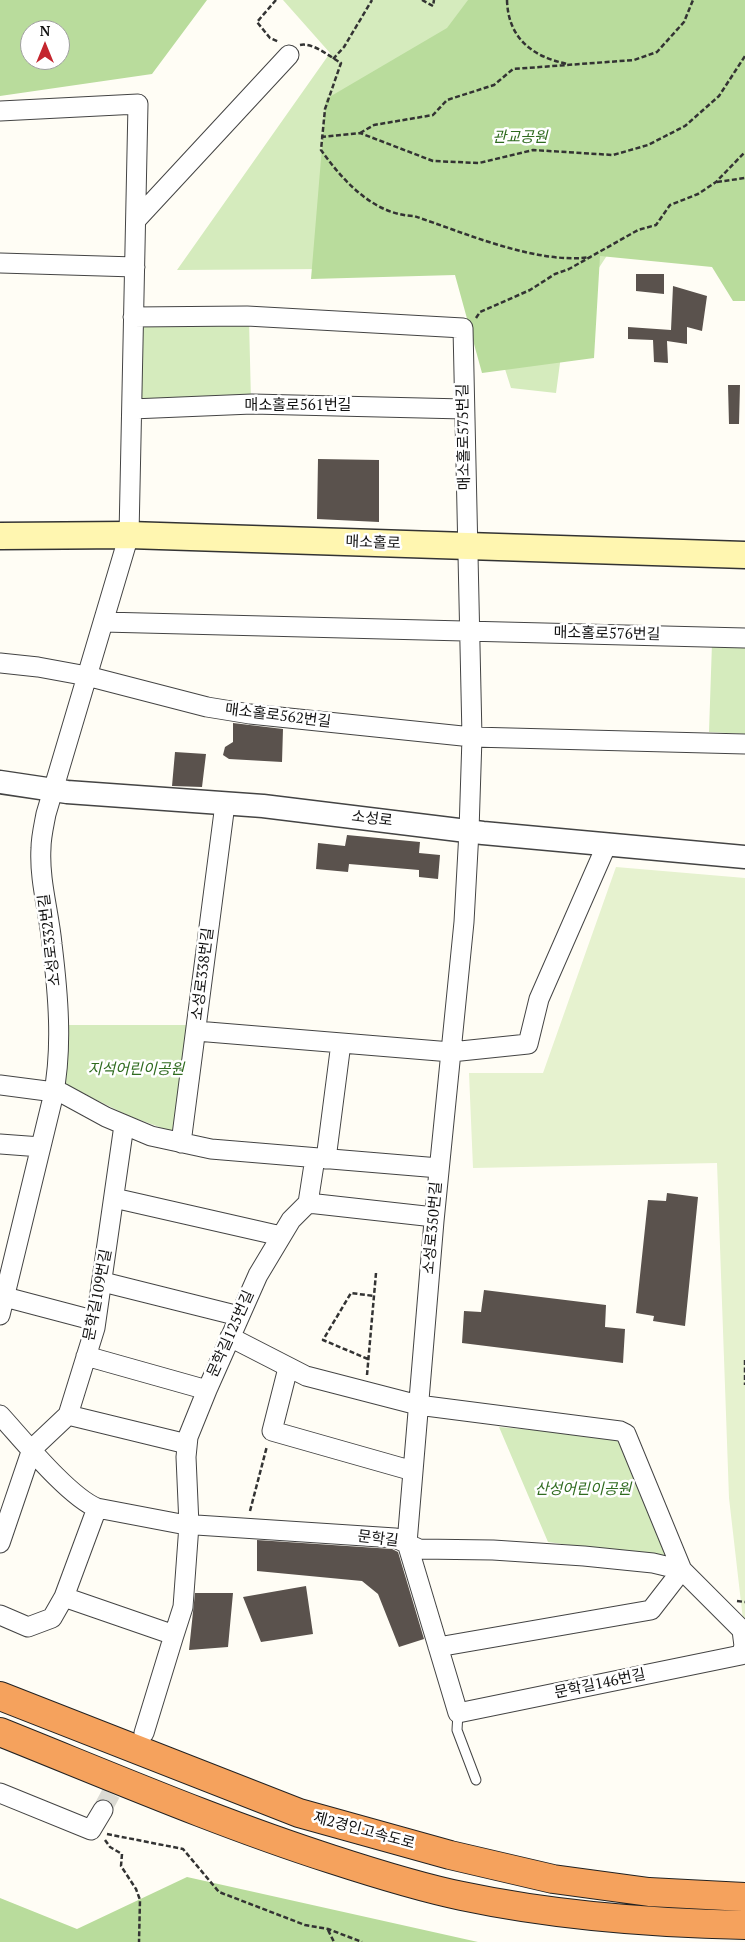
<!DOCTYPE html>
<meta charset="utf-8">
<style>
body{margin:0}
#map{position:relative;width:745px;height:1942px;overflow:hidden;background:#fffdf5;font-family:"PT Serif",serif}
canvas{display:block}
.north{position:absolute;left:20px;top:20px;width:50px;height:50px;box-sizing:border-box;background:#fff;border:1px solid #a0a0a0;border-radius:50%;rotate:0deg;font-size:14px;font-weight:700;line-height:20px;text-align:center;color:#111}
.north::after{content:'';display:block;margin:auto;width:18px;height:22px;background:#c4262e;clip-path:polygon(50% 0,100% 100%,50% 72%,0 100%)}
</style>
<div id="map">
<canvas width="745" height="1942"></canvas>
<div class="north">N</div>
</div>
<script>
const ctx = document.querySelector('canvas').getContext('2d');
ctx.lineJoin = 'round';
function paint(path, color) { ctx.fillStyle = color; ctx.fill(path, 'evenodd'); }
function trace(path, color, width, dash) { ctx.strokeStyle = color; ctx.lineWidth = width; ctx.lineCap = dash ? 'butt' : 'round'; ctx.setLineDash(dash || []); ctx.stroke(path); }
function drawText(font, color, halo, rows, align = 'center') {
  ctx.font = font + ' "PT Serif","Noto Sans KR",serif'; ctx.lineWidth = 5; ctx.setLineDash([]); ctx.textBaseline = 'middle'; ctx.strokeStyle = halo; ctx.fillStyle = color; for (const [text, x, y, turn = 0] of rows) {
    ctx.save(); ctx.translate(x, y); ctx.rotate((+turn || 0) * Math.PI / 180); ctx.textAlign = isNaN(turn) ? turn : align; if (halo) ctx.strokeText(text, 0, 0); ctx.fillText(text, 0, 0); ctx.restore();
  }
}
paint(new Path2D(`
 M283 0H745L627 225 566 318 556 393 511 388 473 268 177 270 330 53Z
 M249 320 251 401 136 404 139 323Z
 M712 643 745 644V734L709 732Z
 M66 1025H187L173 1132 129 1116 64 1084Z
 M499 1427 617 1437 669 1559 548 1542Z`), '#d5ebbd');
paint(new Path2D(`
 M0 0H207L152 74 0 96ZM30 30H60V60H30Z
 M468 0H745V301H733L712 267 600 256 594 358 482 373 455 275 311 279 326 99 447 28Z
 M187 1877 478 1942H0V1898L77 1929Z`), '#b9dc9c');
paint(new Path2D(`
 M616 867 745 878V1637L729 1498 717 1163 473 1168 469 1073H543Z`), '#e6f2cf');
paint(new Path2D(`
 M636 274H664V294L636 291Z
 M673 286 707 296 702 331 687 327V344L667 341 668 363 654 362 653 340 628 339V327L671 330Z
 M728 385H740L739 424H729Z
 M318 459 379 460V522L317 519Z
 M233 723 283 729 282 762 229 759 223 755 225 747 233 742Z
 M175 752 206 754 202 787 172 786Z
 M347 835 420 842 419 853 440 855 438 879 419 877V870L349 864 348 872 316 869 318 843 345 846Z
 M667 1193 698 1197 685 1326 653 1321 654 1316 636 1313 648 1200 666 1201Z
 M484 1290 606 1305 605 1327 625 1329 623 1363 462 1343 464 1311 481 1312Z
 M257 1540 392 1549 398 1552 424 1639 399 1647 378 1594 362 1581 257 1571Z
 M306 1586 313 1634 261 1642 243 1597Z
 M195 1593H233L228 1647 189 1650Z`), '#5a524d');
trace(new Path2D(`
 M102 1810 141 1738`), '#dbdad3', 19, [19, 9]);
const service = new Path2D(`
 M458 1713 457 1730 476 1780`);
const minor = new Path2D(`
 M0 111 138 104 129 535 46 814C44 825 41 837 41 848 39 880 49 912 52 944 58 993 63 1048 53 1097L0 1315
 M136 220 289 55
 M0 263 135 267
 M132 409 252 404 464 409
 M103 622 745 638
 M0 663 38 667 87 676 207 707 250 714 472 737 745 744
 M196 1031 451 1052 528 1044 539 999 607 844
 M0 1085 62 1093 106 1117 151 1136 211 1149 439 1168
 M181 1143 225 804
 M0 1144 41 1147
 M326 1159 341 1043
 M114 1198 281 1236
 M308 1203 434 1217
 M103 1282 239 1316
 M5 1297 96 1321
 M230 1337 306 1376 418 1405 620 1431 626 1434 682 1570
 M86 1356 207 1390
 M288 1368 272 1431 413 1471
 M0 1415C22 1439 69 1497 97 1508L181 1524 395 1538 419 1549 493 1550 584 1556 653 1563 682 1570 742 1630 744 1646 741 1655 458 1713 407 1543 434 1221 464 922 469 831 472 737 463 328 247 316 133 317
 M68 1415 187 1444
 M0 1543 32 1449 68 1415 95 1328 124 1125
 M64 1597 174 1635 183 1607 189 1525 186 1457 188 1437 207 1390 258 1275 291 1220 308 1203 315 1158
 M0 1615 28 1627 52 1618 64 1597 97 1508
 M438 1647 651 1610 682 1570
 M144 1733 174 1635
 M0 1793 91 1830 103 1810`);
const tertiary = new Path2D(`
 M0 782 67 792 263 806 483 833 745 857`);
const secondary = new Path2D(`
 M0 536 129 535 745 555`);
const motorway = new Path2D(`
 M0 1696 299 1813 450 1855 553 1879 649 1892 745 1897
 M0 1732C110 1776 219 1823 331 1859 374 1873 418 1887 462 1896 556 1916 649 1923 745 1925`);
trace(service, '#444', 11);
trace(minor, '#444', 21);
trace(tertiary, '#444', 25);
trace(secondary, '#333', 29);
trace(motorway, '#222', 30);
trace(new Path2D(`
 M276 0 257 22 270 38 279 42
 M422 0 433 6 434 0
 M507 0C508 38 532 57 568 64
 M300 45C313 42 330 57 341 63L325 109 321 150C343 181 374 215 414 216 465 233 538 265 591 257
 M333 59 344 47 372 0
 M360 133 374 125 433 115 447 100 494 85 513 69 634 60 657 52 684 22 693 0
 M321 137 360 133 433 161 479 163 533 150 613 155 648 145 685 126 719 96 745 56
 M717 182 745 178
 M476 318 480 312 530 290 555 274 569 269 638 230 656 225 670 205 698 194 716 182 745 152
 M368 1359 323 1340 351 1293 374 1296
 M745 1360V1385
 M367 1375 376 1273
 M250 1511 267 1446
 M737 1601 745 1602
 M107 1834 183 1849 219 1892 305 1925 328 1929 362 1942
 M105 1840 110 1847 122 1854 121 1866 136 1889 140 1900 139 1942
 M328 1930 334 1942`), '#333', 2.5, [5, 2.5]);
trace(service, '#fff', 9);
trace(minor, '#fff', 19);
trace(tertiary, '#fff', 22);
trace(secondary, '#fff6b0', 26);
trace(motorway, '#f5a25d', 28);
drawText('italic 15px', '#2f6b1f', '#fff', [
 ["관교공원",520,138],
 ["지석어린이공원",136,1070],
 ["산성어린이공원",583,1490]
]);
drawText('15px', '#111', '#fff', [
 ["매소홀로561번길",298,406],
 ["매소홀로575번길",464,437,-91],
 ["매소홀로",373,543,2],
 ["매소홀로576번길",607,634,1],
 ["매소홀로562번길",278,716,7],
 ["소성로",372,819,7],
 ["소성로332번길",50,940,-97],
 ["소성로338번길",203,974,-83],
 ["소성로350번길",433,1228,-85],
 ["문학길109번길",98,1295,-79],
 ["문학길125번길",231,1334,-66],
 ["문학길",378,1539,7],
 ["문학길146번길",600,1684,-12],
 ["제2경인고속도로",364,1831,15]
]);
</script>
